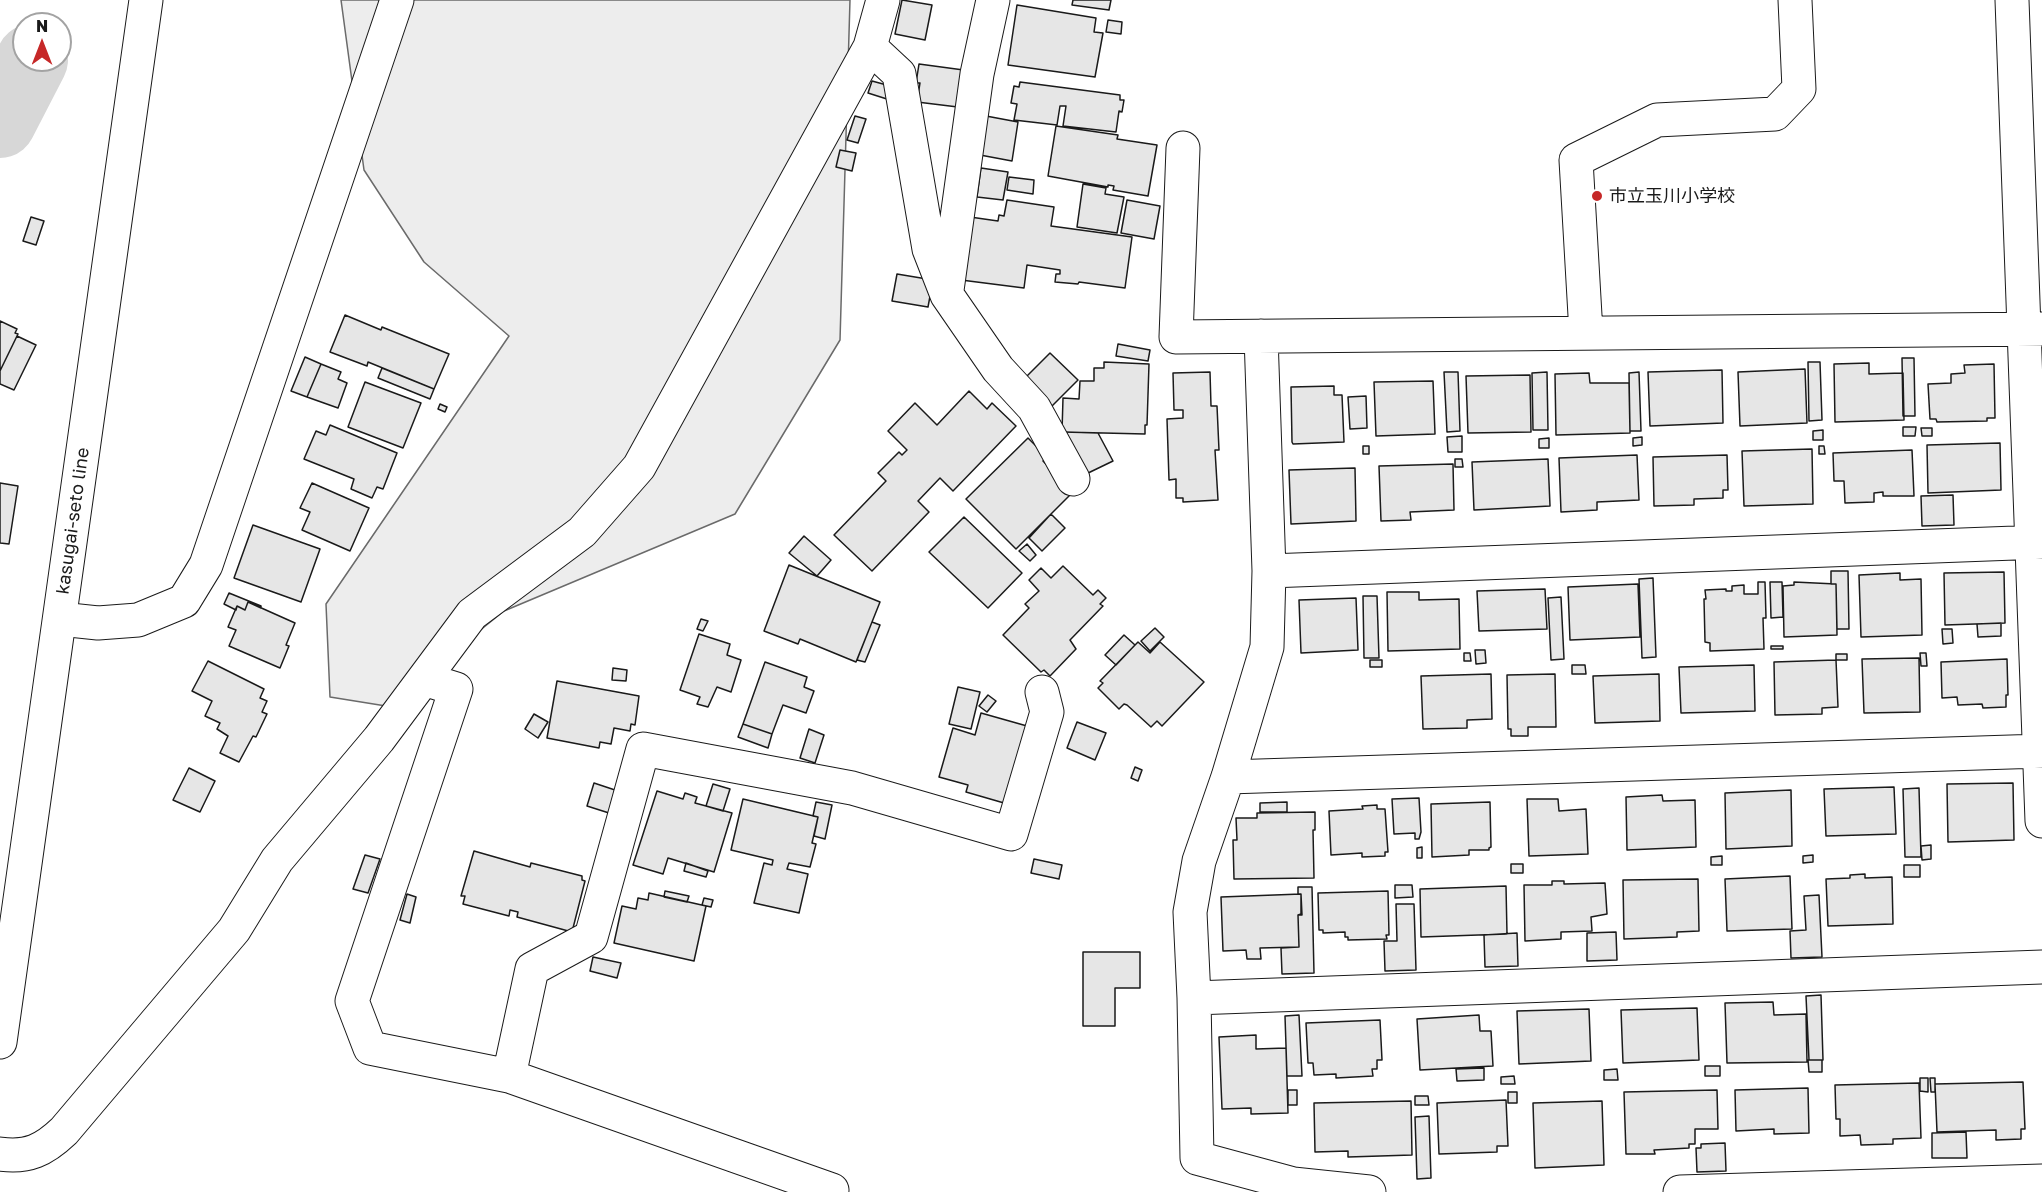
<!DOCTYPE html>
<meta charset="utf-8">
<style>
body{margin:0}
#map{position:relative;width:2042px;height:1192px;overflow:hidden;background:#fff;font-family:"Golos Text",sans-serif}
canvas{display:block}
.north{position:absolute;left:12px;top:12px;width:60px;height:60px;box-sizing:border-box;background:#fff;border:2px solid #a3a3a3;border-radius:50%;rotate:0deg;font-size:16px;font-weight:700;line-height:24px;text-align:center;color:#1a1a1a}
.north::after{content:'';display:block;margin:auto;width:21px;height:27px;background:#c62828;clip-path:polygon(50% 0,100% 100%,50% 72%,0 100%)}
</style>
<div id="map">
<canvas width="2042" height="1192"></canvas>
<div class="north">N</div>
</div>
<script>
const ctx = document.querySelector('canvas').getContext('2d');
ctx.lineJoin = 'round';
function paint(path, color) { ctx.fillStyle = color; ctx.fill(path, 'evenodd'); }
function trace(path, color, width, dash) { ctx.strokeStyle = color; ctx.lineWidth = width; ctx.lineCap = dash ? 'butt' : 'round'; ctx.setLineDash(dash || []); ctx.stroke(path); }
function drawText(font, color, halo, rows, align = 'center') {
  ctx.font = font + ' "Golos Text","Noto Sans JP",sans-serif'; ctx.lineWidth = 4.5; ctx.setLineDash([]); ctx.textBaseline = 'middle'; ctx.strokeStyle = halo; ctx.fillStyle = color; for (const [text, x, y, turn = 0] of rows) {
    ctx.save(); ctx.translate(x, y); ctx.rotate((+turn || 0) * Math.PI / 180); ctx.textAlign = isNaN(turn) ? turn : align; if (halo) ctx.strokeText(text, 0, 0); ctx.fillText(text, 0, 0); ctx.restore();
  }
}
const built = new Path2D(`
 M341 0H850L840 340 735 514 504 611 386 706 330 697 326 604 509 336 424 262 364 170Z`);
paint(built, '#ededed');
trace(built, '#6a6a6a', 1.5);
trace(new Path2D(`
 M0 122 32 60`), '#d7d7d7', 72);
const building = new Path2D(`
 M902 0 932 5 925 40 895 34Z
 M1073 0H1111L1109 10 1072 5Z
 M1017 5 1096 18 1094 32 1103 33 1095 77 1008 65Z
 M1108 20 1122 22 1121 34 1106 32Z
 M919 64 971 71 966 108 917 102 920 83H916Z
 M872 81 894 87 890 100 868 93Z
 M1020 82 1120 95V100H1124L1122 112 1119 111 1116 132 1063 126 1066 106H1060L1057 125 1014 120 1017 104 1011 103 1014 86 1019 87Z
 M855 116 866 119 858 143 847 140Z
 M986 116 1018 122 1012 161 980 155Z
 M1056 126 1118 135 1117 139 1157 145 1148 196 1113 190 1114 186 1108 185V187L1048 176Z
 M840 150 856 153 852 171 836 167Z
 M981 168 1008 172 1003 200 977 197Z
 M1009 177 1034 180 1033 194 1007 190Z
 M1083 184 1106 188 1105 194 1124 197 1117 233 1077 227Z
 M1007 200 1054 207 1051 226 1132 237 1125 288 1079 282 1078 284 1055 282 1056 274H1060V270L1027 265 1024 288 961 280 970 217 998 221 999 215 1004 216Z
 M1127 200 1160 206 1154 239 1121 233Z
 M31 217 44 221 36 245 23 241Z
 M897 274 933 280 928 307 892 301Z
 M345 315 381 330 382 327 449 354 434 389 368 362 367 366 330 352Z
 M0 321 17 329 15 333 18 334 0 371Z
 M17 336 36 345 14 390 0 384V371Z
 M1118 344 1150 350 1148 361 1116 356Z
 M1050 353 1078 380 1050 408 1022 381Z
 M305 357 321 364 307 397 291 391Z
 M1902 358H1914L1915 416H1903Z
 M1104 362 1149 364 1147 425H1145V434L1062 432 1063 398 1079 399 1080 381H1094V368H1104Z
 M1808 362H1820L1822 420 1809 421Z
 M1869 363V374L1903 373 1904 420 1835 422 1834 364Z
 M321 364 341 372 338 379 347 383 338 408 307 397Z
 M1994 364 1995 418H1987V421L1937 422 1936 419H1930L1928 384 1951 383V374L1965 373 1964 365Z
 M382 368 434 389 430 399 378 378Z
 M1805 369 1807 423 1740 426 1738 372Z
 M1722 370 1723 423 1650 426 1648 372Z
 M1210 372 1211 406H1217L1219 450H1215L1218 500 1183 502V498H1176V479L1169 480 1167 419 1183 418V410H1174L1173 373Z
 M1444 372H1458L1460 431 1447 432Z
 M1547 372 1548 430H1533L1532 373Z
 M1639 372 1641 431H1630L1629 373Z
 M1589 373 1590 383H1629L1630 433 1556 435 1555 374Z
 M1530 375 1531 432 1468 433 1466 376Z
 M1433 381 1435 434 1376 436 1374 382Z
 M365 382 421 403 403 448 348 427Z
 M1334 386V395H1342L1344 442 1293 444 1292 442 1291 387Z
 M969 391 987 409 992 403 1016 426 953 491 940 478 918 501 929 512 872 571 834 535 886 481 878 473 899 452 902 455 907 450 888 431 915 403 937 425Z
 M1366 396 1367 428 1350 429 1348 397Z
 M440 404 447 407 445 412 438 409Z
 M330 425 397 453 383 489 377 487 372 498 351 489 354 479 304 459 316 431 326 435Z
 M1903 427H1916L1915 436H1903Z
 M1921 428H1932V436H1922Z
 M1823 430V440H1813V431Z
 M1065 432 1098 433 1113 461 1084 475Z
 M1462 436V452H1448L1447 437Z
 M1642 437V445L1633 446V438Z
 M1028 438 1047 457 1043 461 1060 479 1071 494 1016 549 966 499Z
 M1549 438V448H1539V439Z
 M2000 443 2001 490 1928 493 1927 445Z
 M1363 446H1369V454H1363Z
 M1819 446H1824L1825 454H1819Z
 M1812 449 1813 504 1744 506 1742 451Z
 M1912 450 1914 496H1883V492L1874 493V502L1845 503 1844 481H1834L1833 453Z
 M1637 455 1639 500 1597 502V510L1561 512 1559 458Z
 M1727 455 1728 490H1723V498L1694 499V505L1654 506 1653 457Z
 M1455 459H1462L1463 467H1455Z
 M1548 459 1550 506 1474 510 1472 462Z
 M1453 464 1454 510 1410 512 1411 520 1381 521 1379 466Z
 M1355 468 1356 521 1291 524 1289 470Z
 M0 483 18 486 9 544 0 543Z
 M312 483 369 508 350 551 302 530 310 512 300 508Z
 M1953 495 1954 525 1922 526 1921 496Z
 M1051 514 1065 528 1042 551 1029 538Z
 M964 517 1022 573 988 608 929 552Z
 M253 525 320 549 301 602 234 578Z
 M804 536 831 560 817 576 789 553Z
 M1027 544 1036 555 1030 561 1019 551Z
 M789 565 880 602 856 662 800 639 798 644 764 631Z
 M1063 566 1093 595 1098 590 1106 598 1100 604 1103 606 1070 640 1076 649 1050 676 1044 670 1041 672 1003 635 1029 608 1025 604 1039 591 1029 580 1041 568 1051 578Z
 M1831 571H1848L1849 629H1837L1836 584H1831Z
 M2004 572 2005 623 1945 625 1944 573Z
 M1900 573V580L1921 579 1922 635 1861 637 1859 575Z
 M1653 578 1656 657 1642 658 1639 579Z
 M1758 582H1765L1766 618H1763L1764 649 1710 651V643L1705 642 1704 599H1706L1705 590 1726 589V591H1732V586L1744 585V594H1758Z
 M1770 582H1782L1783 617 1771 618Z
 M1794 582 1836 584 1837 635 1784 637 1783 586 1794 585Z
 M1638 584 1640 637 1570 640 1568 587Z
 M1545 589 1547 629 1479 631 1477 591Z
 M1387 592H1419V600L1459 599 1460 649 1388 651Z
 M229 593 261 606V608L248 602 245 610 237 606 236 610 224 604Z
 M1363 596H1377L1379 658H1364Z
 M1561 597 1564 659 1551 660 1548 598Z
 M1356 598 1358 650 1301 653 1299 600Z
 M248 602 295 623 286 645 289 646 280 668 229 646 236 630 228 627 237 606 245 610Z
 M701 619 708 621 703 631 697 629Z
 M872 622 880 625 865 662 857 660Z
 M2001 623V636L1978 637 1977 624Z
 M1155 628 1164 637 1150 651 1141 641Z
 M1942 629H1952L1953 643 1943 644Z
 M699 634 730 644 727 655 741 660 731 692 717 687 708 707 697 704 700 697 680 690Z
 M1124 635 1135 645 1116 665 1105 655Z
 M1138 642 1150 653 1160 642 1204 682 1162 726 1157 721 1151 727 1127 705 1124 704 1119 709 1098 688 1103 683 1100 681Z
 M1771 646H1783V649H1771Z
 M1475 650H1485L1486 663 1476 664Z
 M1464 653H1470L1471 661H1464Z
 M1920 653H1926L1927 666H1921Z
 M1836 654H1847V660H1836Z
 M1919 658 1920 712 1864 713 1862 659Z
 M2007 659 2008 695H2006V707L1983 708 1982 704 1958 705 1957 697 1942 698 1941 662Z
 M1370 660H1382V667H1370Z
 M1836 660 1838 707 1822 708V714L1775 715 1774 662Z
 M208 661 264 689 260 698 267 701 262 712 267 714 256 737 253 736 239 762 220 753 228 736 217 729 220 723 205 716 212 701 192 691Z
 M765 662 807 677 804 687 814 691 806 713 783 705 772 734 743 724Z
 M1572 665H1585L1586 674H1572Z
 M1754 665 1755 711 1681 713 1679 667Z
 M613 668 627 670 626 681 612 680Z
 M1491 674 1492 719 1467 720V728L1423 729 1421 676Z
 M1555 674 1556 727H1528V736H1511V729H1508L1507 675Z
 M1659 674 1660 721 1595 723 1593 676Z
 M557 681 639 696 635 725 631 724 630 731 614 728 611 744 600 742 599 748 547 738Z
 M958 687 980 692 971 729 949 724Z
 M988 695 996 701 987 712 979 706Z
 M981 713 1027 726 1004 803 966 792 968 785 939 777 953 728 975 735Z
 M534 714 548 722 538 738 525 729Z
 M1077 722 1106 733 1095 760 1067 748Z
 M743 724 772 734 768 748 738 737Z
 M809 729 824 735 815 763 800 758Z
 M1135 767 1142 770 1138 781 1131 778Z
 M189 768 215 781 200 812 173 800Z
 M594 783 615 790 609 813 587 806Z
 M2013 783 2014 840 1948 842 1947 784Z
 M713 784 730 789 723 811 706 806Z
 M1894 787 1896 834 1826 836 1824 789Z
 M1919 788 1921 857H1905L1903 789Z
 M1791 790 1792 846 1726 849 1725 793Z
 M657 791 683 799 685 793 697 797 695 803 732 813 714 872 668 858 663 874 633 865Z
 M1662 795 1663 801 1695 800 1696 847 1627 850 1626 797Z
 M1419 798 1421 832 1419 839H1415V833L1394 834 1392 799Z
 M743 799 818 817 812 843 816 844 810 867 789 863 787 869 808 874 799 913 754 903 764 863 772 865 773 860 731 850Z
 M1527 799H1558L1559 811 1586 809 1588 854 1529 856Z
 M816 802 832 805 825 839 814 836 818 817 813 816Z
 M1287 802V812H1260V803Z
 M1490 802 1491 847 1489 848V850H1469V855L1432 857 1431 804Z
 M1377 805V809H1385L1388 852H1385V856L1362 857V853L1331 855 1329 811 1363 809 1362 806Z
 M1315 812V830H1313L1314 878 1234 879 1233 840H1237L1236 818H1257V813Z
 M1931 845V859L1922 860 1921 846Z
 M1422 847V858H1417V848Z
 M474 851 530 867 531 863 582 876V880L585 881 572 932 517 917 518 912 510 910 509 916 463 904 465 896H461Z
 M365 855 380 859 368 893 353 889Z
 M1813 855V862L1803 863V856Z
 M1722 856V865H1711V857Z
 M1034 859 1062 865 1059 879 1031 873Z
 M686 863 708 871 706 877 684 871Z
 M1511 864H1523V873H1511Z
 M1904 865H1920V877H1904Z
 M1865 874V878L1892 877 1893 924 1828 926 1826 879 1850 878V875Z
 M1790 876 1792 929 1727 931 1725 879Z
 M1698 879 1699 931 1677 932V937L1624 939 1623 880Z
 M1552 881H1564V884L1605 883 1607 914 1591 917 1592 931 1561 932V939L1525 941 1524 885H1552Z
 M1395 885H1412L1413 897 1395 898Z
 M1506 886 1507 934 1421 937 1420 889Z
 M1298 887H1312L1314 973 1282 974 1281 948 1299 947 1298 915H1302L1301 894H1298Z
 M665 891 689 896 687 902 664 897Z
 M1388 891 1389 935H1386L1387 939 1348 940V937H1345V932L1323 933V930H1319L1318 893Z
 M649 893 706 906 694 961 614 943 622 906 636 909 638 898 648 900Z
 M407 894 416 897 410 923 400 920Z
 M1301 894V914L1298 915 1299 947 1260 948 1261 959H1247L1246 950 1223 951 1221 897Z
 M1819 895 1822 957 1791 958 1790 931 1806 930 1804 896Z
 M704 898 713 900 711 907 702 905Z
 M1396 904H1414L1416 970 1385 971 1384 941H1397Z
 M1616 932 1617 960 1587 961V933Z
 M1517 933 1518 966 1485 967 1484 935Z
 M1083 952H1140V988H1115V1026H1083Z
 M593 957 621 963 617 978 590 971Z
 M1821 995 1823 1060H1809L1806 996Z
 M1773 1002 1774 1015 1806 1014 1807 1062 1727 1063 1725 1003Z
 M1697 1008 1699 1060 1623 1063 1621 1010Z
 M1589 1009 1591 1061 1519 1064 1517 1011Z
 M1299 1015 1302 1076H1287L1285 1016Z
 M1479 1015 1480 1031H1491L1493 1066 1420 1070 1417 1019Z
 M1380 1020 1382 1060H1377V1069H1372L1373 1076 1336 1078V1074L1314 1075 1313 1063H1308L1306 1023Z
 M1256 1035V1049L1286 1048 1288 1113 1251 1114V1108L1222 1109 1219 1037Z
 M1808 1060H1822V1072H1809Z
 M1705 1066H1720V1076H1705Z
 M1484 1068V1080L1457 1081 1456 1069Z
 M1617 1069 1618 1080H1604V1070Z
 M1514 1076 1515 1084H1501V1077Z
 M1920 1078H1928V1092L1920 1091Z
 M1930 1078H1935V1092H1931Z
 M2023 1082 2025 1129H2021V1139L1996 1140V1130L1937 1132 1935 1084Z
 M1919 1083 1921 1138 1893 1139V1144L1861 1145 1860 1135 1840 1136V1119H1836L1835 1085Z
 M1808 1088 1809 1133 1774 1134V1129L1736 1131 1735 1090Z
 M1288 1090H1297V1105H1288Z
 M1717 1090 1718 1129H1695V1144H1689V1148L1654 1150 1655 1154H1626L1624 1092Z
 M1508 1092H1517V1103H1508Z
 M1415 1096H1428L1429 1105H1415Z
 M1506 1100 1508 1146H1497V1152L1439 1154 1437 1103Z
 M1411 1101 1412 1155 1348 1157V1151L1315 1152 1314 1103Z
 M1602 1101 1604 1165 1535 1168 1533 1103Z
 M1429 1116 1431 1178 1417 1179 1415 1117Z
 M1966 1132 1967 1158H1932V1133Z
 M1725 1143 1726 1171 1697 1172 1696 1148H1701V1144Z`);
paint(building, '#e6e6e6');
trace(building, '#1a1a1a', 1.5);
const minor = new Path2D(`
 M2012 0 2042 821
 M870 47 899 74 929 249 947 295 998 369 1034 408 1073 479
 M1183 148 1176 337 2042 329
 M947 290 977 74 993 0
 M1586 333 1576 160 1657 120 1775 114 1799 89 1795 0
 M1261 336 1269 571 1267 647 1228 777 1199 861 1190 912 1194 998 1197 1158 1293 1184 1369 1192
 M1269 571 2042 542
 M60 619 98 623 138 620 184 601 206 565 397 0
 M424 679 456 689 352 1001 370 1048 509 1076 832 1190
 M1228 777 2042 751
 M1194 998 2042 967
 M509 1076 532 969 591 937 643 749 852 788 1011 834 1047 712 1042 692
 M0 1154C28 1158 44 1150 64 1131L234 930 277 860 379 739 472 614 582 532 639 467 870 47 883 0
 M1680 1192 2042 1181`);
const major = new Path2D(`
 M0 1042 146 0`);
trace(minor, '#1a1a1a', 35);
trace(major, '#1a1a1a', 35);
trace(minor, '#fff', 33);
trace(major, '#fff', 33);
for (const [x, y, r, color] of [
 [1597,196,6,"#c62828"]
]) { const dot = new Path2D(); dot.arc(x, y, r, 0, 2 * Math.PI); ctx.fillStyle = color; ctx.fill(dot); trace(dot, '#fff', 2); }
drawText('18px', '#1a1a1a', '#fff', [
 ["市立玉川小学校",1609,196]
], 'left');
drawText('18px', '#1a1a1a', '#fff', [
 ["kasugai-seto line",73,521,-82]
]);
</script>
